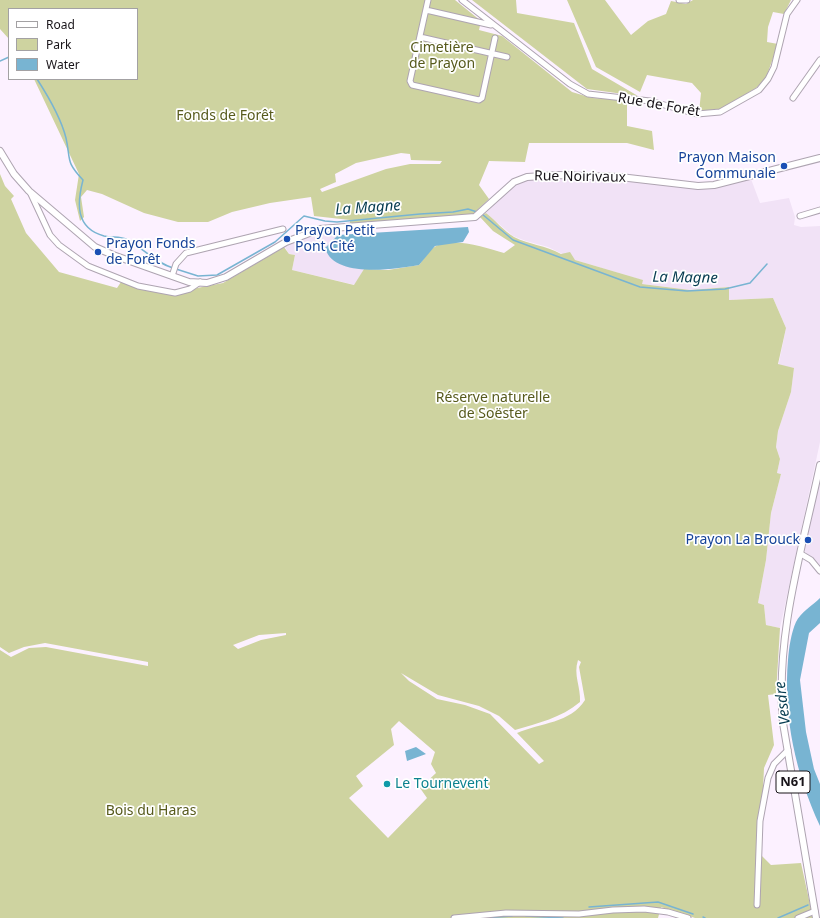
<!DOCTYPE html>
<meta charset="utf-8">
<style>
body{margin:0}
#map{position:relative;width:820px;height:918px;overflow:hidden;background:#fcf1ff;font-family:"Noto Sans",sans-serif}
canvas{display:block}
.legend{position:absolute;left:8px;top:8px;width:130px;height:72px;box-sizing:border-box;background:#fff;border:1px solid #a3a1a3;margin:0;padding:5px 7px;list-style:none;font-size:12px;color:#181419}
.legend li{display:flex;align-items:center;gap:8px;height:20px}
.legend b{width:20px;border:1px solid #a3a1a3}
</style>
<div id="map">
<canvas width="820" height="918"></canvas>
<ul class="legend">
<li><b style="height:5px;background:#fff"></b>Road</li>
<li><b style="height:11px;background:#ced3a0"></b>Park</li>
<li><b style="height:11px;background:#78b4d2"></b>Water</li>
</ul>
</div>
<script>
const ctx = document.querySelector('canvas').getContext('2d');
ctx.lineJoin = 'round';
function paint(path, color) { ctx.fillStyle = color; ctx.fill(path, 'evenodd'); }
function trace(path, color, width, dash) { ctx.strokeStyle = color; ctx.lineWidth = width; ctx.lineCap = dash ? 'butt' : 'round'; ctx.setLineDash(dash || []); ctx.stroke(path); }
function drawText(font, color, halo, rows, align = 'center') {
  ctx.font = font + ' "Noto Sans",sans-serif'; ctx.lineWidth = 3.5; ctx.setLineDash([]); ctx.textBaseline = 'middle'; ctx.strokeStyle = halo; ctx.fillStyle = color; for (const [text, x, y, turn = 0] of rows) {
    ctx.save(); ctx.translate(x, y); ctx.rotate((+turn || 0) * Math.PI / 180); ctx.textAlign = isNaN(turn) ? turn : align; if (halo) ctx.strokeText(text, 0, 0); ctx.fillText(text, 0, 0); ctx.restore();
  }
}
paint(new Path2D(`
 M590 177 708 189 751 179 760 203 789 198 795 217 794 225 801 227 820 226V442L780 628 766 625 764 605 758 603 766 560 771 513 781 474 777 473 780 459 776 447 778 431 791 392 794 368 778 367 786 328 773 298 728 300V287L690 290 642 284V280L575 260 548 247 526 241 513 236 486 213 516 183 530 178Z
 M339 231 338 235 326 248 352 268 364 269 355 285 292 270 295 255 289 254 285 247 293 241 315 232Z
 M820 480V570L804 550Z`), '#f1e2f6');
paint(new Path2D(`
 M0 0H455L481 21 479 30 502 36 572 92 592 98 627 100V126L652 131 654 150 627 143H529L525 162 489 161 479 185 489 199 473 214 350 224V220L314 216 311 197 270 203 232 212 208 222H178L144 213 102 194 87 190 81 197 84 217 80 221 75 200 79 174 34 79H137V9H9V39L0 29ZM401 153 410 154 411 160 442 161 440 164H410L386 169 322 192 320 189 336 182 335 174 356 163Z
 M472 0H516L517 13 574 23 592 69 638 96 587 89Z
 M567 0H605L631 35 648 21 666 14 671 1 686 4 693 0H791L784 14 773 12 768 27 767 42 778 44 766 78 756 88 720 109 699 112 701 93 692 83 647 75 640 92 596 67Z
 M0 174 5 186 14 196 11 199 26 233 59 272 117 288 121 282 175 295 185 293 197 288 223 283 284 247 289 254 295 255 292 270 354 285 364 269 388 270 419 265C424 259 429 250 436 246 454 237 486 248 504 253L515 245 493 231 480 217 486 213C495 220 504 231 514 237 530 245 545 245 561 254L570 252 575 260 643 280 642 284 690 290 729 287V300L773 298 786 328 778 364 794 368 791 392 778 431 776 447 780 459 777 473 781 474 771 513 766 560 758 603 764 605 766 625 780 628 776 694 768 695 774 745 764 768 760 854 771 865 801 863 813 918H695L661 907 658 918H0V650L11 657 29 648 46 647 148 666V662L45 643 24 647 9 653 0 647ZM286 633V635L261 640 238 649 233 645 259 635ZM578 660 581 662 579 667 585 700C571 723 540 723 517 733L544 761 539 764 490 714 465 705 437 699 409 681 401 673 438 695 479 706 499 716 515 730C538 723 561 718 580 702 581 687 573 675 578 660ZM399 721 435 752 431 764 436 773 420 788 427 798 388 838 349 798 363 786 356 776 394 745 391 729Z`), '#ced3a0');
paint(new Path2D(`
 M468 227 469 232 463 242 435 246 419 265C396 269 334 279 325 248L338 235Z
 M820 598V623L809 633 800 680 806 732 814 769 820 784V826C796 774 783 718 788 660 789 648 791 633 796 622 800 613 813 605 820 598Z
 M416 747 426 754 407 761 405 751Z`), '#78b4d2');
trace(new Path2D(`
 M0 61 9 57
 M37 79C48 96 61 118 66 138 71 160 65 161 83 180 77 203 75 228 104 236 112 238 120 236 128 240 144 249 154 262 173 268
 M482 214 513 240 640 287 687 291 725 289 750 283 767 264
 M176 269 198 276 217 275 275 242 304 216 325 221 337 222 420 214 453 212 468 209 477 212
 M589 907 658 902 693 914
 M526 916 563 918
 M703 917 705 918
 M484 918 512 916
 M778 918 808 905`), '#78b4d2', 1.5);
const minor = new Path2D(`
 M428 0 410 81 412 85 479 100 482 98 495 38
 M462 0 570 84 588 94 650 101 697 114 720 112 759 90 768 79 774 67 787 14 797 0
 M679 0H687
 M426 10 491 25
 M420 37 507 57
 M793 98 820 60
 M30 192 50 235 59 245 88 266 138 286 175 293 190 289 200 282
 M800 216 820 210
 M172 276 176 264 186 253 283 229
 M801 554 811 560 820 571
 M757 905 760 821 768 778 774 764 788 750
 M454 918 506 913 579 914 613 910 644 909 668 912 688 918
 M798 918 815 911`);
const major = new Path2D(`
 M0 151 14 174 29 191 95 247 113 255 189 282 207 283 226 277 286 242 320 229 475 217 514 182 527 177 558 175 620 177 698 186 714 185 820 158
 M816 918 783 723C775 636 802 550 820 465`);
trace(minor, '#aea4b1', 7);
trace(major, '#aea4b1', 8);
trace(minor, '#fff', 5);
trace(major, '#fff', 6);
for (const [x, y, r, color] of [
 [784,166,4,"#1a4fb4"],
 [287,239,4,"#1a4fb4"],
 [98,252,4,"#1a4fb4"],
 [808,540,4,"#1a4fb4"],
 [387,784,4,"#0f9aa8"]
]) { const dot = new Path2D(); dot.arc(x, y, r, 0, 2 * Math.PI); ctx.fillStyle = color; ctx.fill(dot); trace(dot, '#fff', 1.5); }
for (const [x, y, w] of [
 [793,782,34]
]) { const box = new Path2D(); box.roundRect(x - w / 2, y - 11, w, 22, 3); ctx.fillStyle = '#fff'; ctx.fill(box); trace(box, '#181419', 1); }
drawText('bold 13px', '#181419', null, [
 ["N61",793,782]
]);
drawText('14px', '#575a1c', '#fff', [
 ["Cimetière",442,48],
 ["de Prayon",442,64],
 ["Fonds de Forêt",225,116],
 ["Réserve naturelle",493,398],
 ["de Soëster",493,414],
 ["Bois du Haras",151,811]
]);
drawText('14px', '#181419', '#fff', [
 ["Rue de Forêt",659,105,10],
 ["Rue Noirivaux",580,177,1]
]);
drawText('14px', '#164399', '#fff', [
 ["Prayon Maison",776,158],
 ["Communale",776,174],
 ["Prayon Petit",295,231,"left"],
 ["Pont Cité",295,247,"left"],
 ["Prayon Fonds",106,244,"left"],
 ["de Forêt",106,260,"left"],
 ["Prayon La Brouck",800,540]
], 'right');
drawText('14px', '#0d838f', '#fff', [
 ["Le Tournevent",395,784]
], 'left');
drawText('italic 15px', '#073c51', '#fff', [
 ["La Magne",368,208,-4],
 ["La Magne",685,278,1],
 ["Vesdre",783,703,-97]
]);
</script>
